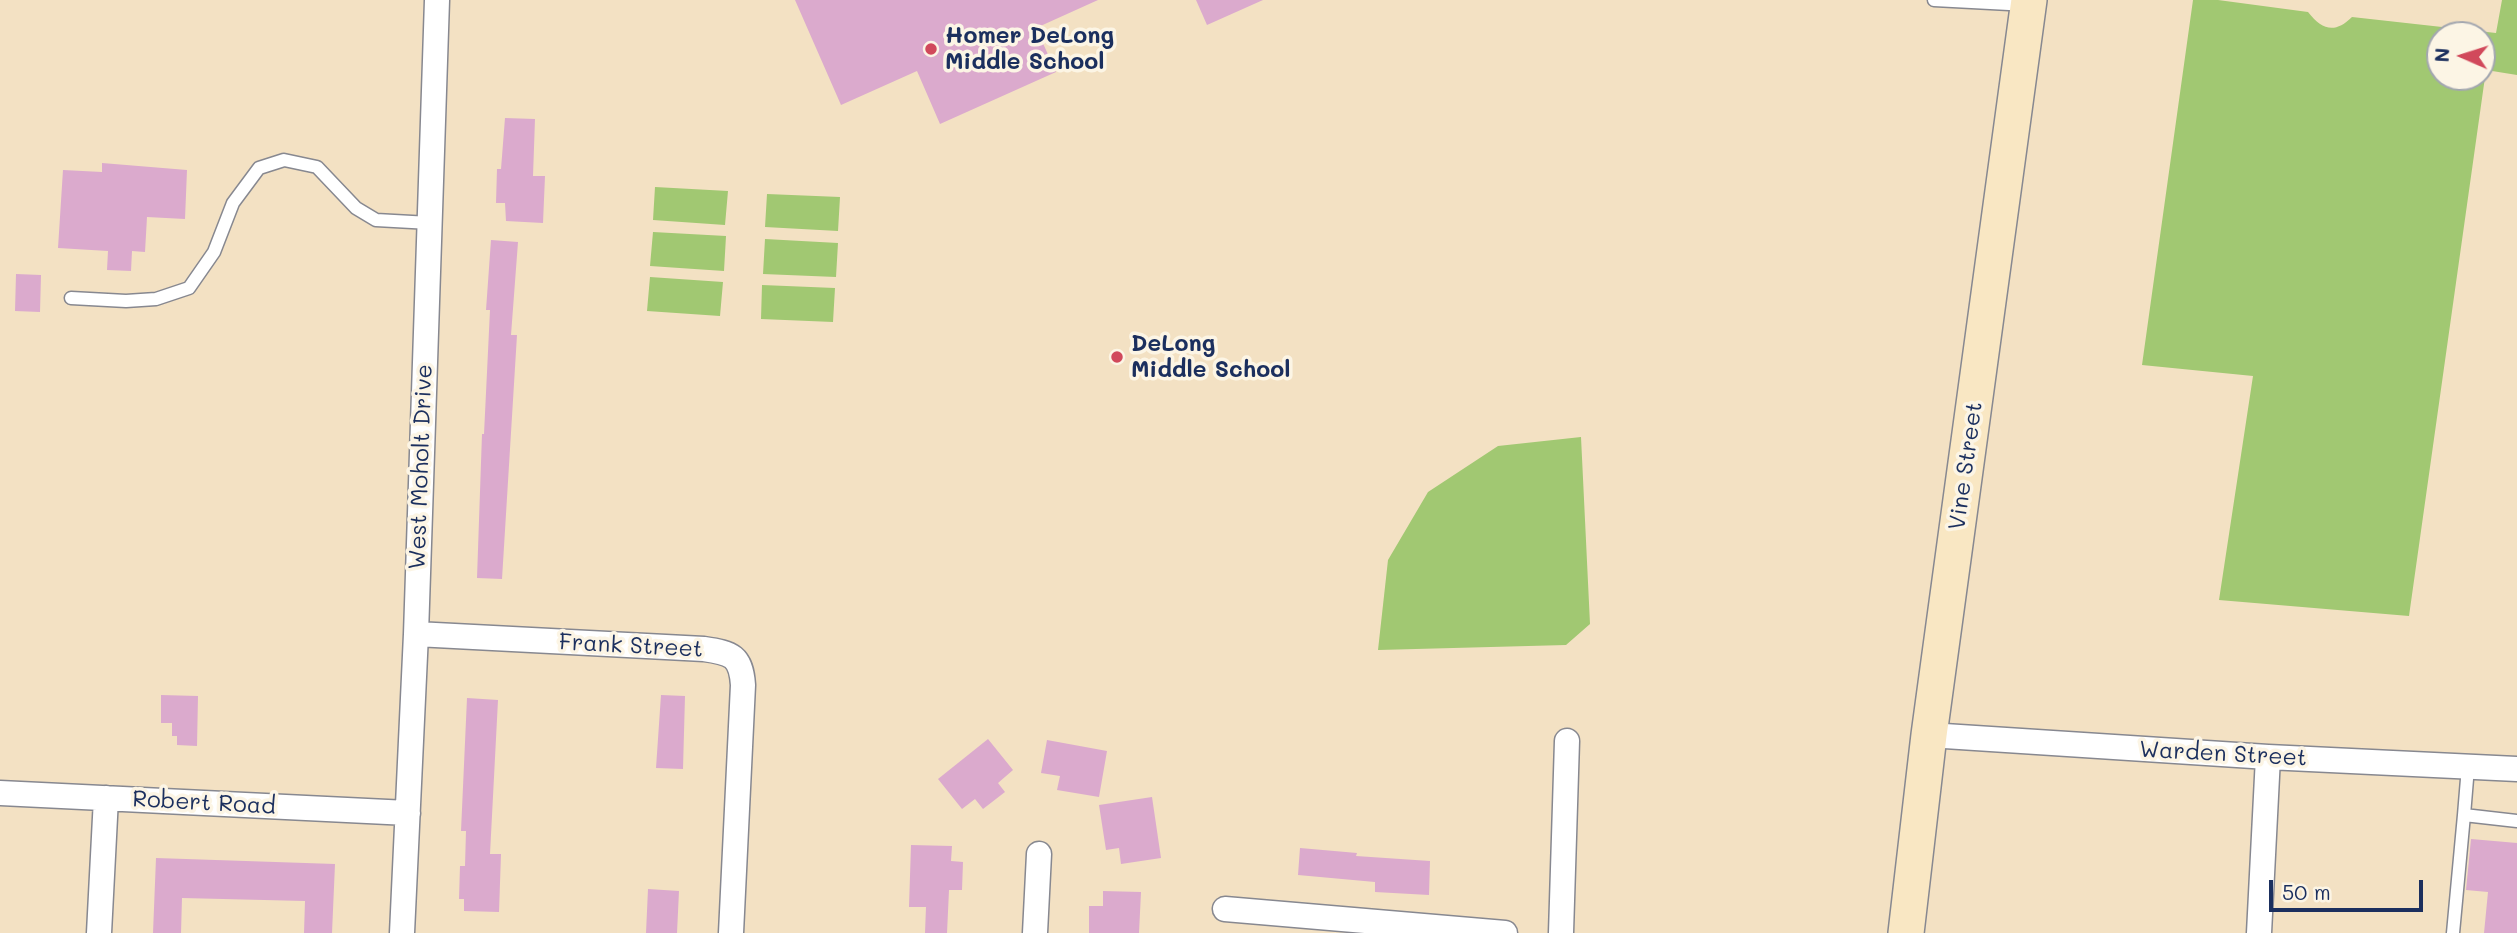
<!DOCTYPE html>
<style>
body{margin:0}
#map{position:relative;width:2517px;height:933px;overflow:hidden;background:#f3e1c3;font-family:Mali,sans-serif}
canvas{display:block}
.north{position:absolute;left:2426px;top:21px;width:70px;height:70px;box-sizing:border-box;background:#fcf5e5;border:2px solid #a2a6af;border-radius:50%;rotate:273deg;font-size:19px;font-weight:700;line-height:28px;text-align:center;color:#1b2f5e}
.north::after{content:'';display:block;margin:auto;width:24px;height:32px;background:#d1495b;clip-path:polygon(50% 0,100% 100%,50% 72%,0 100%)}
.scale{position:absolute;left:2269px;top:880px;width:154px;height:32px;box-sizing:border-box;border:4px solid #1b2f5e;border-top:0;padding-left:9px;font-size:21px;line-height:24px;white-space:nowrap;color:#1b2f5e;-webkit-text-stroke:5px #fcf5e5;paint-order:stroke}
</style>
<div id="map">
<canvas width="2517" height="933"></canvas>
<div class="north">N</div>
<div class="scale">50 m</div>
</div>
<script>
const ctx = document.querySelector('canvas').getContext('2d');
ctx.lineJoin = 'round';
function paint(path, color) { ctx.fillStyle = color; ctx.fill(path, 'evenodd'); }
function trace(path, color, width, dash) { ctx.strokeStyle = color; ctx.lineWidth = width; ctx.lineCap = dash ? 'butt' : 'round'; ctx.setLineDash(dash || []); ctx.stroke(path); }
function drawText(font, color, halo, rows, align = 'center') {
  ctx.font = font + ' Mali,sans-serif'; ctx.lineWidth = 7; ctx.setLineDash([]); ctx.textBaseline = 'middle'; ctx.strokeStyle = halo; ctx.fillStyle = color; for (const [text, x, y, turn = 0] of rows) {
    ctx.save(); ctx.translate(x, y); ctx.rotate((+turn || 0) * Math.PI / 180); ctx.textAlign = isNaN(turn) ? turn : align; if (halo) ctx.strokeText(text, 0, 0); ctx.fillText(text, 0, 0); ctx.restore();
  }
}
paint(new Path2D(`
 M2193 0H2218L2308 12C2322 30 2335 34 2352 17L2496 33 2502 0H2517V75L2486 70 2409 616 2219 600 2253 376 2142 365ZM2440 35H2482V77H2440Z
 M655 187 728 191 725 225 653 220Z
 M767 194 840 197 838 231 765 227Z
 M653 232 726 236 724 271 650 266Z
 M765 239 838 243 836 277 763 274Z
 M650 277 723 282 720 316 647 311Z
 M762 285 835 288 833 322 761 319Z
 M1581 437 1590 624 1566 645 1378 650 1388 560 1428 492 1498 446Z`), '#a1c872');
paint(new Path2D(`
 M795 0H1098L1036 28 1056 72 940 124 917 71 841 105Z
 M1196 0H1263L1207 25Z
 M505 118 535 119 533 176H545L543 223 506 221 505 203H496L497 169H501Z
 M102 163 187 170 185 219 147 217 145 252 132 251 131 271 107 270 108 251 58 248 63 170 102 172Z
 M491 240 518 242 511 335H517L502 579 477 578 482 434H484L490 310H486Z
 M16 274 41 275 40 312 15 311Z
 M161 695 198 696 197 746 177 745V736H172V723H161Z
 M661 695 685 696 683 769 656 768Z
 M467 698 498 700 490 854H501L499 912 464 911V899H459L460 866H465L466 831H461Z
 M988 739 1013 770 998 783 1005 792 983 809 975 799 962 809 938 779Z
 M1047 740 1107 751 1099 797 1057 790 1060 776 1041 773Z
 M1152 797 1161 858 1121 864 1119 848 1106 850 1099 805Z
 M2471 839 2517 843V933H2484L2488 892 2466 890Z
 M911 845 952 846 951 861 963 862 962 890H949L947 933H925L926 907H909Z
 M1300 848 1357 853 1356 856 1430 861 1429 895 1375 892V882L1298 875Z
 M156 858 335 864 332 933H304L305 901 182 898 181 933H153Z
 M648 889 679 891 677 933H646Z
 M1103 891 1141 892 1139 933H1089V906H1103Z`), '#dbaacd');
const lane = new Path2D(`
 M1934 0 2028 5
 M71 298 126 301 156 299 189 288 214 252 233 203 259 168 284 160 317 167 356 208 376 220 430 223
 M2464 815 2468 767
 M2453 933 2464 815 2517 821`);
const street = new Path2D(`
 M416 634 704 649C732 653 741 656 743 685L731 933
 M1929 735 2268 757 2517 769
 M0 793 408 813
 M1225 909 1505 933
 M99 933 106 798
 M402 933 416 634 437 0
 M1035 933 1039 854
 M1561 933 1567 741
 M2259 933 2268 757`);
const secondary = new Path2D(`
 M1906 933 1929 735 2029 0`);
trace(lane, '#878890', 15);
trace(street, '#878890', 27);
trace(secondary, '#878890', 38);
trace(lane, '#fff', 12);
trace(street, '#fff', 24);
trace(secondary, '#f9e7c3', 35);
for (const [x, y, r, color] of [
 [931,49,7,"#d1495b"],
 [1117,357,7,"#d1495b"]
]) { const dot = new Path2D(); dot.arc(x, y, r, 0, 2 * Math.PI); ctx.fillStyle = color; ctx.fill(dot); trace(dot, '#fcf5e5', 2.5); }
drawText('bold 23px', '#1b2f5e', '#fcf5e5', [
 ["Homer DeLong",945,36],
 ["Middle School",945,62],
 ["DeLong",1131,344],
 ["Middle School",1131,370]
], 'left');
drawText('23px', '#1b2f5e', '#fcf5e5', [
 ["Vine Street",1966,466,-82],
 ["West Moholt Drive",421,467,-88],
 ["Frank Street",631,646,3],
 ["Warden Street",2223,754,3],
 ["Robert Road",204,803,3]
]);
</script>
